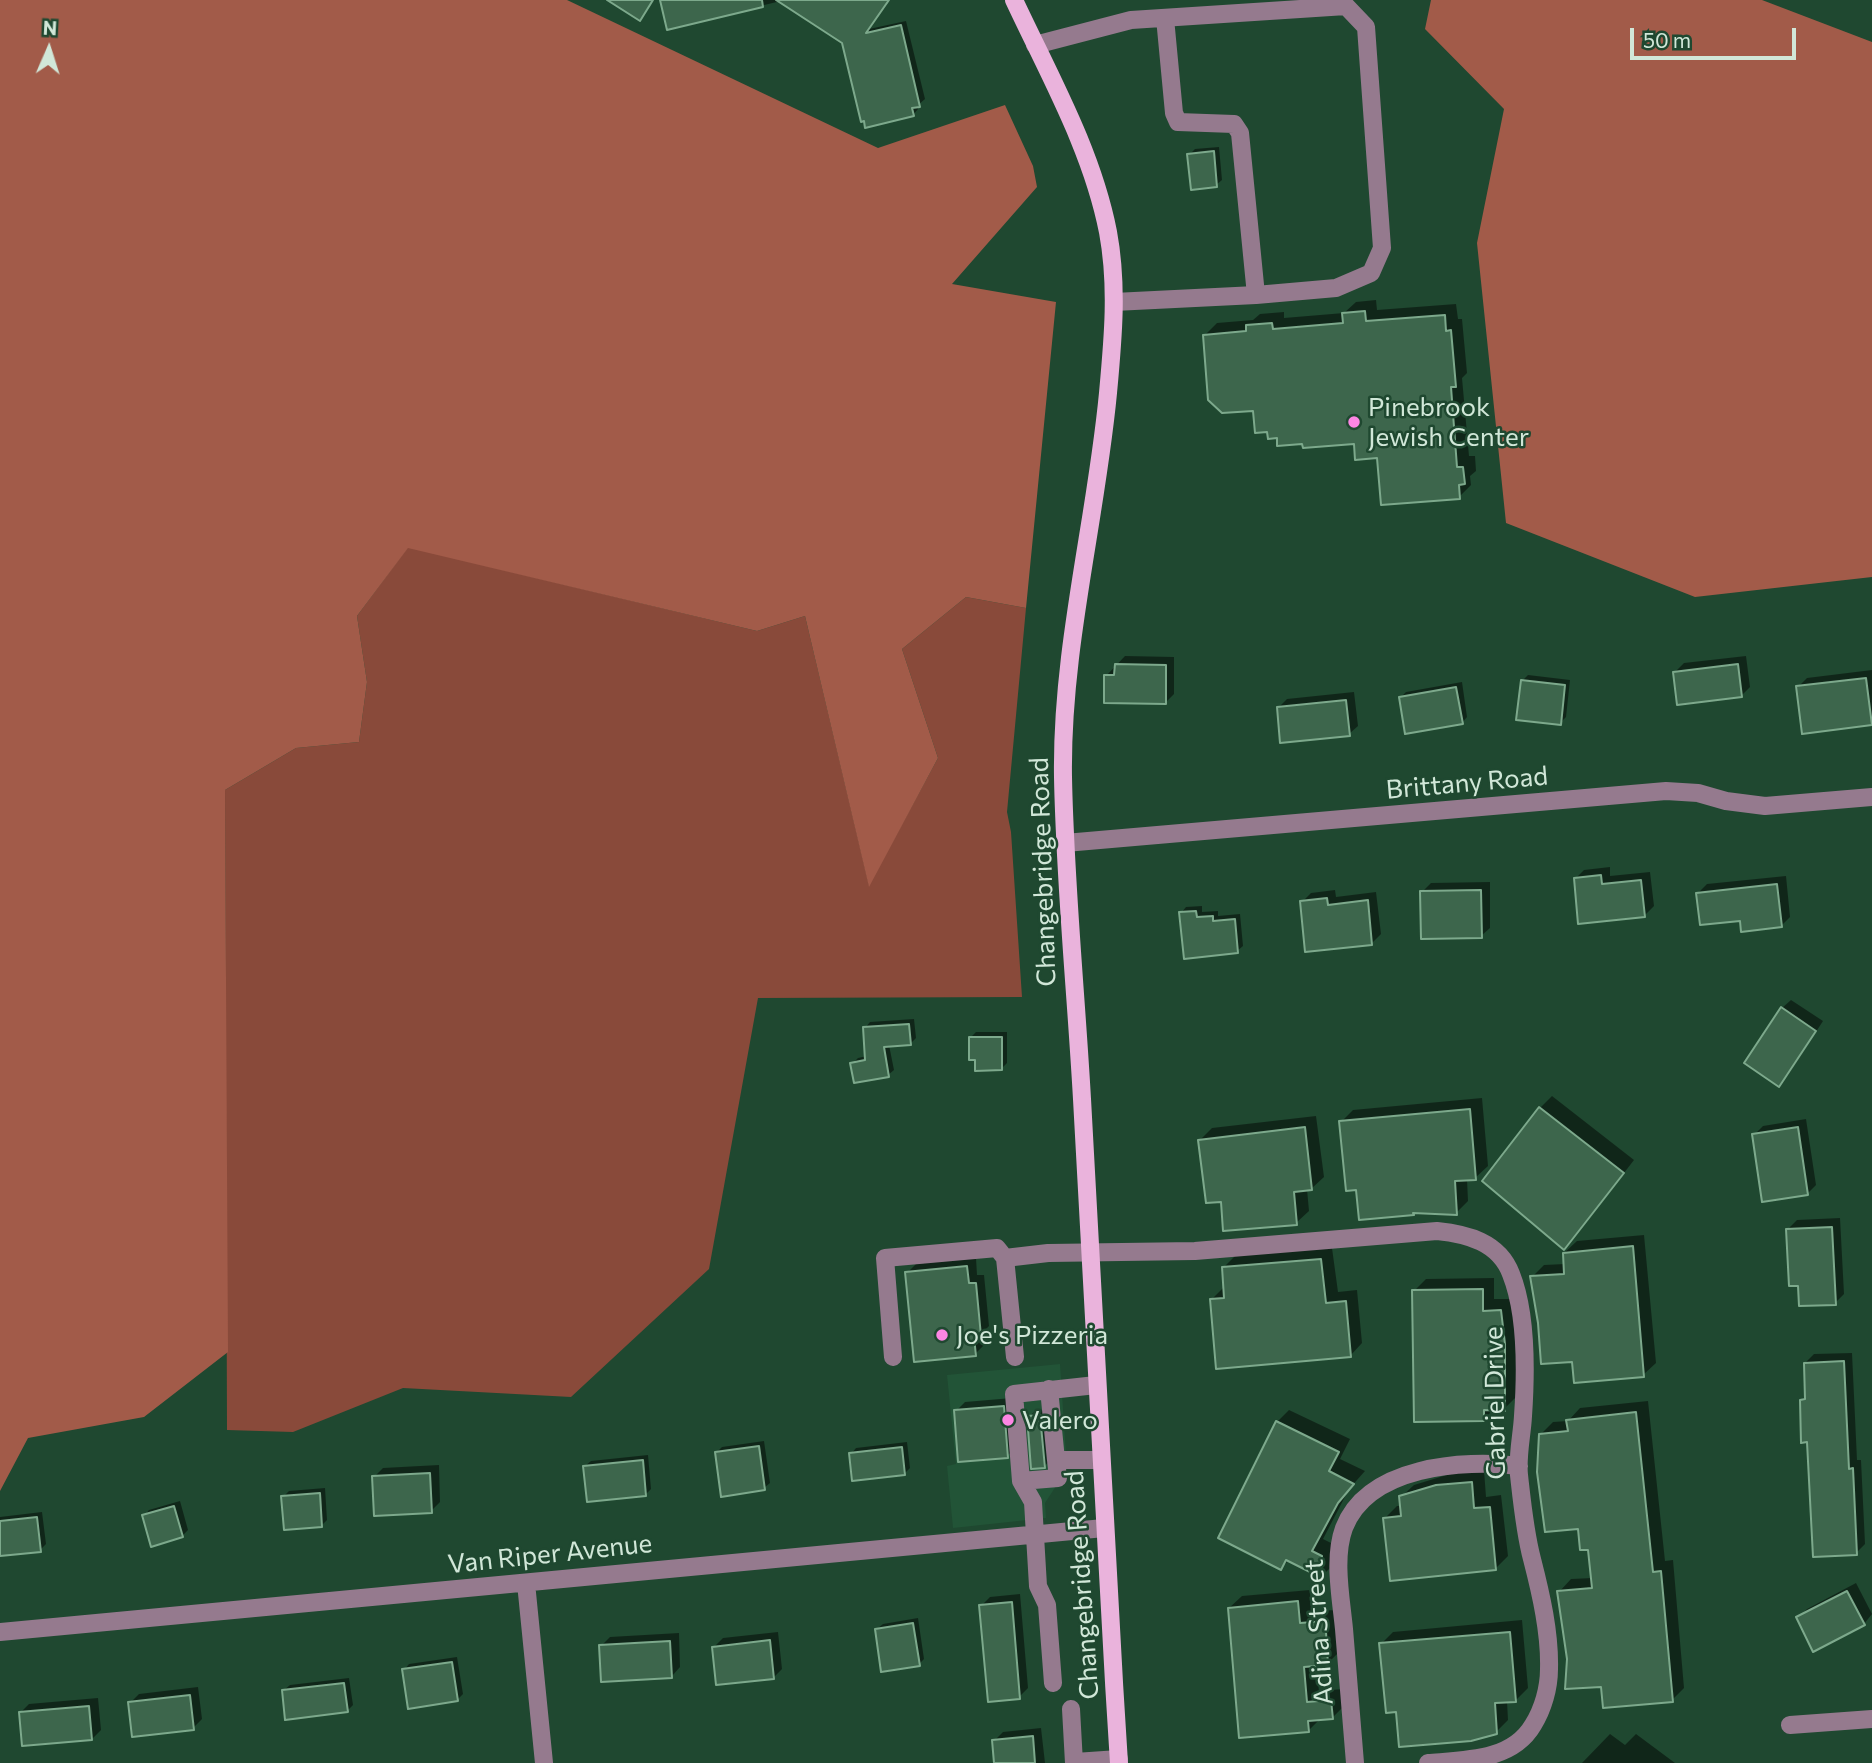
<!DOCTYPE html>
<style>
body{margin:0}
#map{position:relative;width:1872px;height:1763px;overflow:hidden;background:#1f4830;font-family:Commissioner,sans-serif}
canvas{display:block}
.north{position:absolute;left:14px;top:14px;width:70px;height:70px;-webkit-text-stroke:5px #1f4830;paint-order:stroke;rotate:3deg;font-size:19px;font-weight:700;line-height:28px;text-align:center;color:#d1e7d8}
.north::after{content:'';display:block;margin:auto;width:24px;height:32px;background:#d1e7d8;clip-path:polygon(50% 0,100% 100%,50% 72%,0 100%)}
.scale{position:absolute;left:1630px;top:28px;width:166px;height:32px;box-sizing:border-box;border:4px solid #d1e7d8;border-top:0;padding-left:9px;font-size:21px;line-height:24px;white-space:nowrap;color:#d1e7d8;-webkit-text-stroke:5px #1f4830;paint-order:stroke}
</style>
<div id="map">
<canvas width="1872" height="1763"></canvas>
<div class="north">N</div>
<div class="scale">50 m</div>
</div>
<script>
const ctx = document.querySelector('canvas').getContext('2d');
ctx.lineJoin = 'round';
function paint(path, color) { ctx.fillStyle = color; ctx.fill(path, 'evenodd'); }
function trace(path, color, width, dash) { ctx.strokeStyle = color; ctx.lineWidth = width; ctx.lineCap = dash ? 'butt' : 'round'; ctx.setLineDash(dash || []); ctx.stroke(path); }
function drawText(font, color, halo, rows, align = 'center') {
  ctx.font = font + ' Commissioner,sans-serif'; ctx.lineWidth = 5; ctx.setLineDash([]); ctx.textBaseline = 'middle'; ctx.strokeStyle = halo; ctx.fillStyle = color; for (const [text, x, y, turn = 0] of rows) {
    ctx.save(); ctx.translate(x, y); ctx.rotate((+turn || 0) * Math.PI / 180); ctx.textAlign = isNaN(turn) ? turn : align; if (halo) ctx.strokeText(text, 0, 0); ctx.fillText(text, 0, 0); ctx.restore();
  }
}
paint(new Path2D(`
 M1060 1364 1067 1469 1045 1503 1046 1518 953 1528 947 1466 956 1464 947 1375Z`), '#225437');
paint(new Path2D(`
 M408 547 757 631 805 616 869 885 938 758 902 649 966 597 1026 608 1007 812 1011 832 1022 997 758 998 709 1269 571 1397 403 1388 293 1432 227 1430 225 790 296 748 359 742 367 682 357 616Z`), '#894a3a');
paint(new Path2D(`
 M0 0H567L878 148 1005 105 1033 166 1037 187 952 284 1056 302 1026 608 966 597 902 649 938 758 869 887 805 616 757 631 408 548 357 616 367 682 359 742 296 748 225 790 228 1352 144 1417 28 1438 0 1491Z
 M1431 0H1762L1872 42V577L1695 597 1506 523 1477 243 1504 109 1425 29Z`), '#a25b49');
paint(new Path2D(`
 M661 0H889L869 29 906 21 925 99 918 105V109L913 115 844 42 781 1 668 28Z
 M1219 147 1222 180 1216 185 1189 155 1195 149Z
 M1376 300 1377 310 1456 304 1458 319H1462L1467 373 1462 378 1469 456H1475L1476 471 1470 476 1471 485 1459 497 1355 442H1304L1278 436 1269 430 1204 336 1217 323 1253 320 1260 314 1284 312V318L1344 313 1356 302Z
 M1125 656 1174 657V694L1165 703 1106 676Z
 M1746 656 1750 687 1741 696 1675 672 1684 663Z
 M1872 670V723L1798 687 1807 678Z
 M1528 675 1570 680 1566 717 1560 723 1522 681Z
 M1462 682 1467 717 1462 723 1401 697 1406 692Z
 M1354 692 1358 726 1349 734 1278 708 1287 699Z
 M1610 867V876L1650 872 1654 906 1645 915 1575 879 1584 870Z
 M1786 876 1790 917 1781 926 1742 919 1698 893 1707 884Z
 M1490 882V928L1481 936 1422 892 1431 883Z
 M1335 890 1336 897 1376 892 1381 934 1372 943 1302 902 1311 893Z
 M1202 906V912L1218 911V916L1240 914 1243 946 1237 951 1181 913 1186 907Z
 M1791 1000 1823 1021 1788 1075 1779 1084 1782 1008Z
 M914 1019 916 1038 910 1044 889 1045 894 1070 888 1075 852 1064 858 1058 867 1056 865 1028 870 1022Z
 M976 1032H1007V1063L1002 1068 976 1058 970 1038Z
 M1552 1096 1634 1160 1576 1235 1564 1247 1540 1108Z
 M1482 1098 1488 1166 1475 1178 1467 1179 1468 1201 1456 1213 1415 1211 1413 1214 1358 1188 1341 1122 1353 1110Z
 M1316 1116 1324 1177 1311 1189H1307L1309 1211 1296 1223 1223 1200 1200 1140 1212 1128Z
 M1806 1119 1816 1185 1807 1194 1754 1135 1763 1126Z
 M1840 1218 1844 1294 1835 1303 1788 1229 1797 1220Z
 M1644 1235 1656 1363 1643 1375 1574 1360 1540 1323 1532 1277 1544 1265 1565 1264 1564 1253 1577 1241Z
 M1332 1248 1338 1292 1357 1290 1362 1343 1350 1356 1212 1299 1224 1287V1267L1236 1255Z
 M976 1258 977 1275H984L989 1326 983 1332 984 1345 975 1354 907 1273 916 1264Z
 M1494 1278V1299H1513L1517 1331 1516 1397 1504 1409H1494L1484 1419 1414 1291 1426 1279Z
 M1852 1353 1857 1460H1861L1865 1544 1856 1553 1809 1440 1801 1400 1807 1395 1805 1363 1814 1354Z
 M1012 1398 1016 1447 1007 1456 956 1411 965 1402Z
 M1648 1401 1665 1561 1673 1560 1684 1688 1672 1700 1602 1685 1568 1659 1559 1592 1571 1579 1593 1578 1590 1548 1541 1434 1553 1422 1568 1421 1580 1408Z
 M1045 1410 1050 1460 1045 1466 1029 1417 1035 1411Z
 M1289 1410 1350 1439 1340 1459 1365 1471 1349 1489 1323 1539 1333 1544 1334 1564 1322 1576 1289 1560 1281 1568 1277 1422Z
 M764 1441 770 1483 764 1488 716 1453 722 1447Z
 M907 1442 910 1468 905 1473 851 1454 856 1448Z
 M648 1455 651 1489 645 1495 585 1466 591 1461Z
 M439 1465 440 1502 431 1511 374 1477 383 1468Z
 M1484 1470 1486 1497 1501 1495 1508 1556 1496 1568 1385 1518 1397 1506H1402L1401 1497 1414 1485 1450 1474Z
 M325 1488 327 1520 322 1525 283 1497 289 1491Z
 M180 1501 188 1530 182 1536 144 1516 149 1510Z
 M42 1512 46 1544 40 1550 0 1554V1517Z
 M1856 1583 1872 1614 1864 1624 1798 1618 1807 1609Z
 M1310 1590 1311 1611 1337 1610 1340 1651 1328 1663 1316 1664 1319 1691 1343 1689 1345 1705 1332 1718 1320 1719 1309 1730 1229 1608 1242 1596Z
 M1020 1594 1028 1688 1019 1697 981 1606 990 1597Z
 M918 1618 924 1659 919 1664 877 1629 883 1624Z
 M1522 1620 1528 1688 1516 1700 1507 1701 1508 1720 1496 1732 1381 1644 1393 1632Z
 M778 1632 782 1669 773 1678 714 1647 723 1638Z
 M679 1633 680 1667 672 1676 601 1646 610 1637Z
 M457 1657 463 1694 457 1700 404 1670 409 1664Z
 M349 1678 353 1705 347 1711 284 1690 290 1685Z
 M198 1687 202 1719 193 1728 130 1703 139 1694Z
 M98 1698 101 1730 92 1739 20 1713 29 1704Z
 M1041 1728 1045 1763H996L994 1741 1003 1732Z
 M1610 1734 1625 1745 1636 1734 1675 1763H1582Z`), '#0007');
const building = new Path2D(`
 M607 0H653L640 21Z
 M660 0H762L763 7 667 30Z
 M776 0H889L866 33 901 25 920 107 912 108 914 116 865 128 864 121 861 122 842 43Z
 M1214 151 1217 187 1191 190 1187 154Z
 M1365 311 1366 321 1445 315 1446 331 1451 330 1456 387H1451L1457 467H1463L1465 484 1459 485 1460 499 1381 505 1377 458 1355 460 1354 444 1303 448 1302 444 1277 446V438L1268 439 1267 432 1255 433 1253 411 1222 413 1208 400 1203 335 1246 331V325L1272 323 1273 329 1343 323 1342 313Z
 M1115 664 1166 665V704L1104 703V675H1114Z
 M1738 664 1742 697 1677 705 1673 672Z
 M1866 678 1872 725 1802 734 1796 686Z
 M1521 680 1565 685 1561 725 1516 720Z
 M1456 687 1463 724 1405 734 1399 697Z
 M1346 700 1350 736 1280 743 1277 707Z
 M1601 875 1602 884 1641 880 1645 917 1578 924 1574 878Z
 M1777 884 1782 927 1741 932 1740 921 1700 925 1696 893Z
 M1481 890 1482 938 1421 939 1420 891Z
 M1327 898 1328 905 1368 900 1372 945 1305 952 1300 901Z
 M1196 911 1197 917 1213 916V921L1235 919 1238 953 1184 959 1179 912Z
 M1781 1007 1816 1031 1779 1087 1744 1063Z
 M909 1024 911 1045 884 1047 889 1077 854 1083 850 1063 865 1060 863 1027Z
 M969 1037H1002V1070L975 1071V1060H969Z
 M1539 1107 1624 1173 1564 1250 1482 1181Z
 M1470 1109 1476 1180 1455 1181 1457 1215 1413 1213 1414 1215 1359 1220 1356 1190 1346 1191 1339 1121Z
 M1305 1127 1312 1190 1294 1192 1297 1225 1223 1231 1221 1202 1206 1203 1198 1140Z
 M1798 1127 1808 1195 1762 1202 1752 1134Z
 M1832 1227 1836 1305 1799 1306 1798 1286H1789L1786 1229Z
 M1633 1246 1644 1377 1574 1383 1572 1362 1541 1364 1538 1323 1530 1276 1564 1274 1563 1253Z
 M1321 1259 1326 1303 1346 1301 1351 1357 1216 1369 1210 1299 1224 1298 1222 1267Z
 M967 1266 969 1283H976L981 1336 974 1337 976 1356 914 1362 905 1272Z
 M1483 1289V1311L1501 1310 1505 1344V1411L1484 1410V1421L1414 1422 1412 1290Z
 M1844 1361 1849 1469 1853 1468 1857 1555 1813 1557 1807 1442 1801 1443 1800 1400 1805 1399 1804 1363Z
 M1004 1406 1008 1458 958 1462 954 1410Z
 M1636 1412 1653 1572 1661 1571 1673 1702 1603 1708 1601 1687 1565 1689 1567 1659 1557 1591 1592 1588 1588 1550H1580L1578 1529 1545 1532 1537 1472 1539 1434 1568 1431 1566 1420Z
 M1040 1415 1045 1468 1031 1469 1027 1416Z
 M1276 1421 1339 1452 1329 1471 1354 1484 1338 1503 1312 1551 1322 1556V1578L1286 1560 1281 1570 1218 1538Z
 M759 1446 765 1490 721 1497 715 1452Z
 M902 1447 905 1475 852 1481 849 1453Z
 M643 1460 646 1496 587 1502 583 1466Z
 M430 1473 432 1513 374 1516 372 1476Z
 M1472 1482 1474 1508 1490 1507 1496 1570 1390 1581 1383 1518 1401 1516 1399 1496 1436 1485Z
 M320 1493 322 1527 284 1530 281 1496Z
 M174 1506 183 1537 151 1547 142 1515Z
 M37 1517 41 1552 0 1556V1521Z
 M1847 1591 1865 1625 1813 1652 1796 1617Z
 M1298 1601 1300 1623 1325 1621 1326 1632 1328 1665 1304 1667 1307 1702 1331 1700 1333 1719 1308 1721 1309 1732 1239 1738 1228 1608Z
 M1012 1602 1020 1699 988 1702 979 1605Z
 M913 1623 920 1666 881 1672 875 1629Z
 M1510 1632 1516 1702 1495 1703 1497 1734 1471 1741 1399 1747 1396 1712 1386 1713 1379 1643Z
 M770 1640 774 1679 716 1685 712 1647Z
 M670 1641 672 1678 601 1682 599 1645Z
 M452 1662 458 1701 408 1709 402 1669Z
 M344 1683 348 1712 285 1720 282 1690Z
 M190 1695 194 1730 132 1737 128 1702Z
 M89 1706 92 1740 22 1746 19 1712Z
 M1033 1736 1035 1763H994L992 1740Z`);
paint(building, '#3d664c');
trace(building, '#7da98c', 2);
trace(new Path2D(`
 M1165 18 1174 113 1178 122 1234 124 1240 133 1256 295
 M1035 45 1131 20 1346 6 1366 27 1382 248 1371 273 1336 288 1256 295 1114 302
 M1065 843 1666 791 1698 793 1726 801 1765 806 1872 797
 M893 1357 885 1258 997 1248 1005 1258
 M1015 1357 1005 1258 1048 1253 1195 1251 1437 1231C1467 1234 1499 1242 1511 1274 1527 1314 1526 1373 1523 1416 1522 1435 1517 1456 1519 1475 1522 1502 1525 1533 1532 1559 1541 1594 1550 1633 1549 1669 1549 1688 1543 1709 1533 1725 1512 1761 1465 1760 1428 1763
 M1049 1389 1056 1460
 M1021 1481 1058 1478 1056 1460H1100
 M526 1583 544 1763
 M0 1632 1104 1528
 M1053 1683 1047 1605 1038 1586 1033 1502 1021 1481 1014 1394 1096 1385
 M1071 1709 1074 1763
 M1790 1725 1872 1719
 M1075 1762 1119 1759
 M1355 1763C1351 1718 1348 1674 1344 1629 1341 1598 1333 1558 1344 1528 1368 1466 1463 1459 1519 1466`), '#957a8e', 18);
trace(new Path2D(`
 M1014 0C1049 75 1092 150 1108 232 1118 286 1113 339 1108 393 1096 521 1061 648 1063 777 1065 884 1076 992 1082 1099 1093 1321 1105 1542 1119 1763`), '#eab3dc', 18);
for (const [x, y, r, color] of [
 [1354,422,7,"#fc86e3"],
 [942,1335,7,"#fc86e3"],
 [1008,1420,7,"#fc86e3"]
]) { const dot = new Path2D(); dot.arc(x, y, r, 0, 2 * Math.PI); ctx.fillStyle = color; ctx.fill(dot); trace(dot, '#1f4830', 2.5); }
drawText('26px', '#d1e7d8', '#1f4830', [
 ["Pinebrook",1368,407],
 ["Jewish Center",1368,437],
 ["Joe's Pizzeria",956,1335],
 ["Valero",1022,1420]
], 'left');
drawText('26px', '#d1e7d8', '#1f4830', [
 ["Brittany Road",1467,783,-5],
 ["Changebridge Road",1043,872,-92],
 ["Gabriel Drive",1495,1403,-91],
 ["Van Riper Avenue",550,1554,-6],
 ["Changebridge Road",1082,1585,-94],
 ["Adina Street",1319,1632,-94]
]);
</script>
